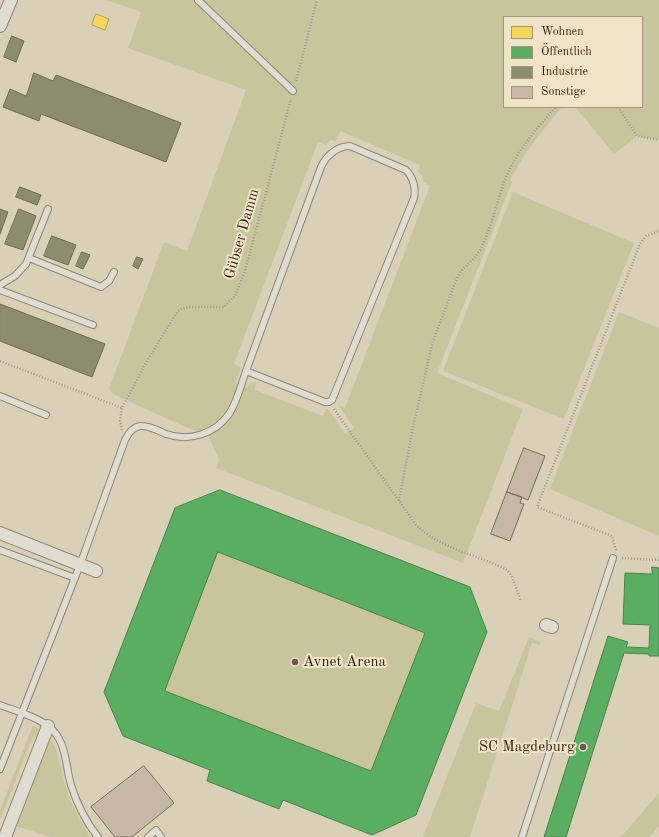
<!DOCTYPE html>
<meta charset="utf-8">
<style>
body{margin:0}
#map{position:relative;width:659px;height:837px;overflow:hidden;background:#d9d0b8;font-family:"Old Standard TT",serif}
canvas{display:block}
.legend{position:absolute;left:503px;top:16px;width:140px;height:92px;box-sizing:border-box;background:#efe4c8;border:1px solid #a2937c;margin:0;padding:5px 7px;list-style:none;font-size:12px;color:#2e190b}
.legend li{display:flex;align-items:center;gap:8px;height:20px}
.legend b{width:20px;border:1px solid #a2937c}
</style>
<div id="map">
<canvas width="659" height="837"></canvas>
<ul class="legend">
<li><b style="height:11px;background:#f6d55c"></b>Wohnen</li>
<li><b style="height:11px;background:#5aae61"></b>Öffentlich</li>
<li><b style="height:11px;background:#8c8c6e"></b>Industrie</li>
<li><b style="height:11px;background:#c7b8a6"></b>Sonstige</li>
</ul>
</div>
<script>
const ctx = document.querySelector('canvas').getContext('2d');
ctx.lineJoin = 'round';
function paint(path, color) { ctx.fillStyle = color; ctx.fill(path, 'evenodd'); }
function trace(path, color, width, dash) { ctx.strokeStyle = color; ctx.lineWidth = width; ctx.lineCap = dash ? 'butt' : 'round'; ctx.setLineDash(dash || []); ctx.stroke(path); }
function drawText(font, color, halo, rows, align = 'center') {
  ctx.font = font + ' "Old Standard TT",serif'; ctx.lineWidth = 4; ctx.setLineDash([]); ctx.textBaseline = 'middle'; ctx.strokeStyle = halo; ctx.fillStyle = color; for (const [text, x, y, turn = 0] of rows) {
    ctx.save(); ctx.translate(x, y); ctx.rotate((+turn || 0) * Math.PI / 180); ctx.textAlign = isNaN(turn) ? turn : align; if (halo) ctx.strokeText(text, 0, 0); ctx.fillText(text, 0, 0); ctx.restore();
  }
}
paint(new Path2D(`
 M106 0H659V140L637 136 614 154 575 107H642V17H504V107H562C543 131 523 153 510 181L512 182 437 373 523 409 463 563 216 468 219 460 209 437 143 408 113 394 109 389 164 242 187 251 246 90 128 48 141 12ZM340 131 420 165 418 172 423 176V182L430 186 345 408 338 405 354 428 345 434 328 409H326L323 416 255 390 256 382H251L247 388 235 383 241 368 234 364 318 142 326 145 330 140 336 141Z
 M513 192 634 243 564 419 443 371Z
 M619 312 659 328V536L550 489Z
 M220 490 470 587 372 835 283 800 279 809 207 781 210 770 123 736 104 692 175 508Z
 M529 637 541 642 540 645 532 643 470 837H423L476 703 499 711Z
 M33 725 39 729 36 737 33 736 0 820V810Z
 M50 740C59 748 62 777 67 790 72 806 81 822 90 837H51L16 826Z
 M659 793V826L650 837H621Z`), '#c8c59c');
const homes = new Path2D(`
 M96 14 109 19 105 30 92 25Z`);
paint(homes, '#f6d55c');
trace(homes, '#ba9d44', 1);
const public = new Path2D(`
 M220 490 470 587 487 632 416 815 372 835 283 800 279 809 207 781 210 770 123 736 104 692 175 508ZM218 552 425 633 371 771 165 691Z
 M652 567 659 568V656H649V654L624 653 566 837H544L608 636 628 642 626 647 649 648 650 625 623 624 625 573 652 574Z`);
paint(public, '#5aae61');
trace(public, '#4d8147', 1);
const industry = new Path2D(`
 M12 36 24 41 16 62 4 57Z
 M34 73 53 81 56 75 181 123 166 162 41 114 39 121 3 107 10 89 26 96Z
 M20 187 41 195 37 205 16 197Z
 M0 209 8 212 0 234Z
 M19 209 36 216 23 250 5 244Z
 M52 236 76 245 68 265 44 256Z
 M82 252 90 255 83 269 76 266Z
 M137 257 143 259 138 269 133 266Z
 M0 304 105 344 92 377 0 341Z`);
paint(industry, '#8c8c6e');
trace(industry, '#706a50', 1);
const building = new Path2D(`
 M524 448 545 456 528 500 507 492Z
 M507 492 522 497 520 503 524 504 510 541 491 534Z
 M144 766 174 803 132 837H115L91 807Z`);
paint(building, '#c7b8a6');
trace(building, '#756c5f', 1);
const lane = new Path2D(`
 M198 0 293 91
 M29 258 101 287 109 281 114 272
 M0 285 15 276 26 264 48 209
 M0 290 93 325
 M0 396 46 415
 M0 550 75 578
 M0 705C16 711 35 716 48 726 67 740 65 765 71 785 77 804 86 822 98 837
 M0 769 80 565 125 440C128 434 133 427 140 426 149 425 159 431 166 434 189 442 215 434 229 414 237 402 241 385 246 371L321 167C326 156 337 146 350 146L406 170C413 177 416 188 414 198L332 400 329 402H325L246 371
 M148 837 156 830 161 837
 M522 837 613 558`);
const street = new Path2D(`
 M0 26 11 0
 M0 533 96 571
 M546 625 552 627
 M5 837 48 726`);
trace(lane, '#8d8576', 8);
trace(street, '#8d8576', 14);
trace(new Path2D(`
 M296 81 317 0
 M618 107 637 136 659 140
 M0 361 122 408 147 361 174 317 179 310 188 307H224L235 296 245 271 291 99
 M334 409 416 525C443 550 476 554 507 570L512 577 521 601
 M122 430 120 421 122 408
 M399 501 413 427 433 341 457 278C462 267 473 262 480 250 492 227 497 201 506 177 517 151 537 128 556 107
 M616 550 612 536 537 507 640 244 646 236 659 231
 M622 558 659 560`), '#a09a8f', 2.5, [1, 2]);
trace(lane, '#e1dcd1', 6);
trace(street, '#e1dcd1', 12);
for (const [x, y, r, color] of [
 [295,662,4,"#6a5948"],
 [583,747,4,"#6a5948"]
]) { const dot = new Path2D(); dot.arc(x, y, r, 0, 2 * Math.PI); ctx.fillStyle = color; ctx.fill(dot); trace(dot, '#efe4c8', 1.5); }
drawText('15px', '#2e190b', '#efe4c8', [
 ["Gübser Damm",242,234,-74]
]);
drawText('15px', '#2e190b', '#efe4c8', [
 ["Avnet Arena",303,662],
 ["SC Magdeburg",575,747,"right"]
], 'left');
</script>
